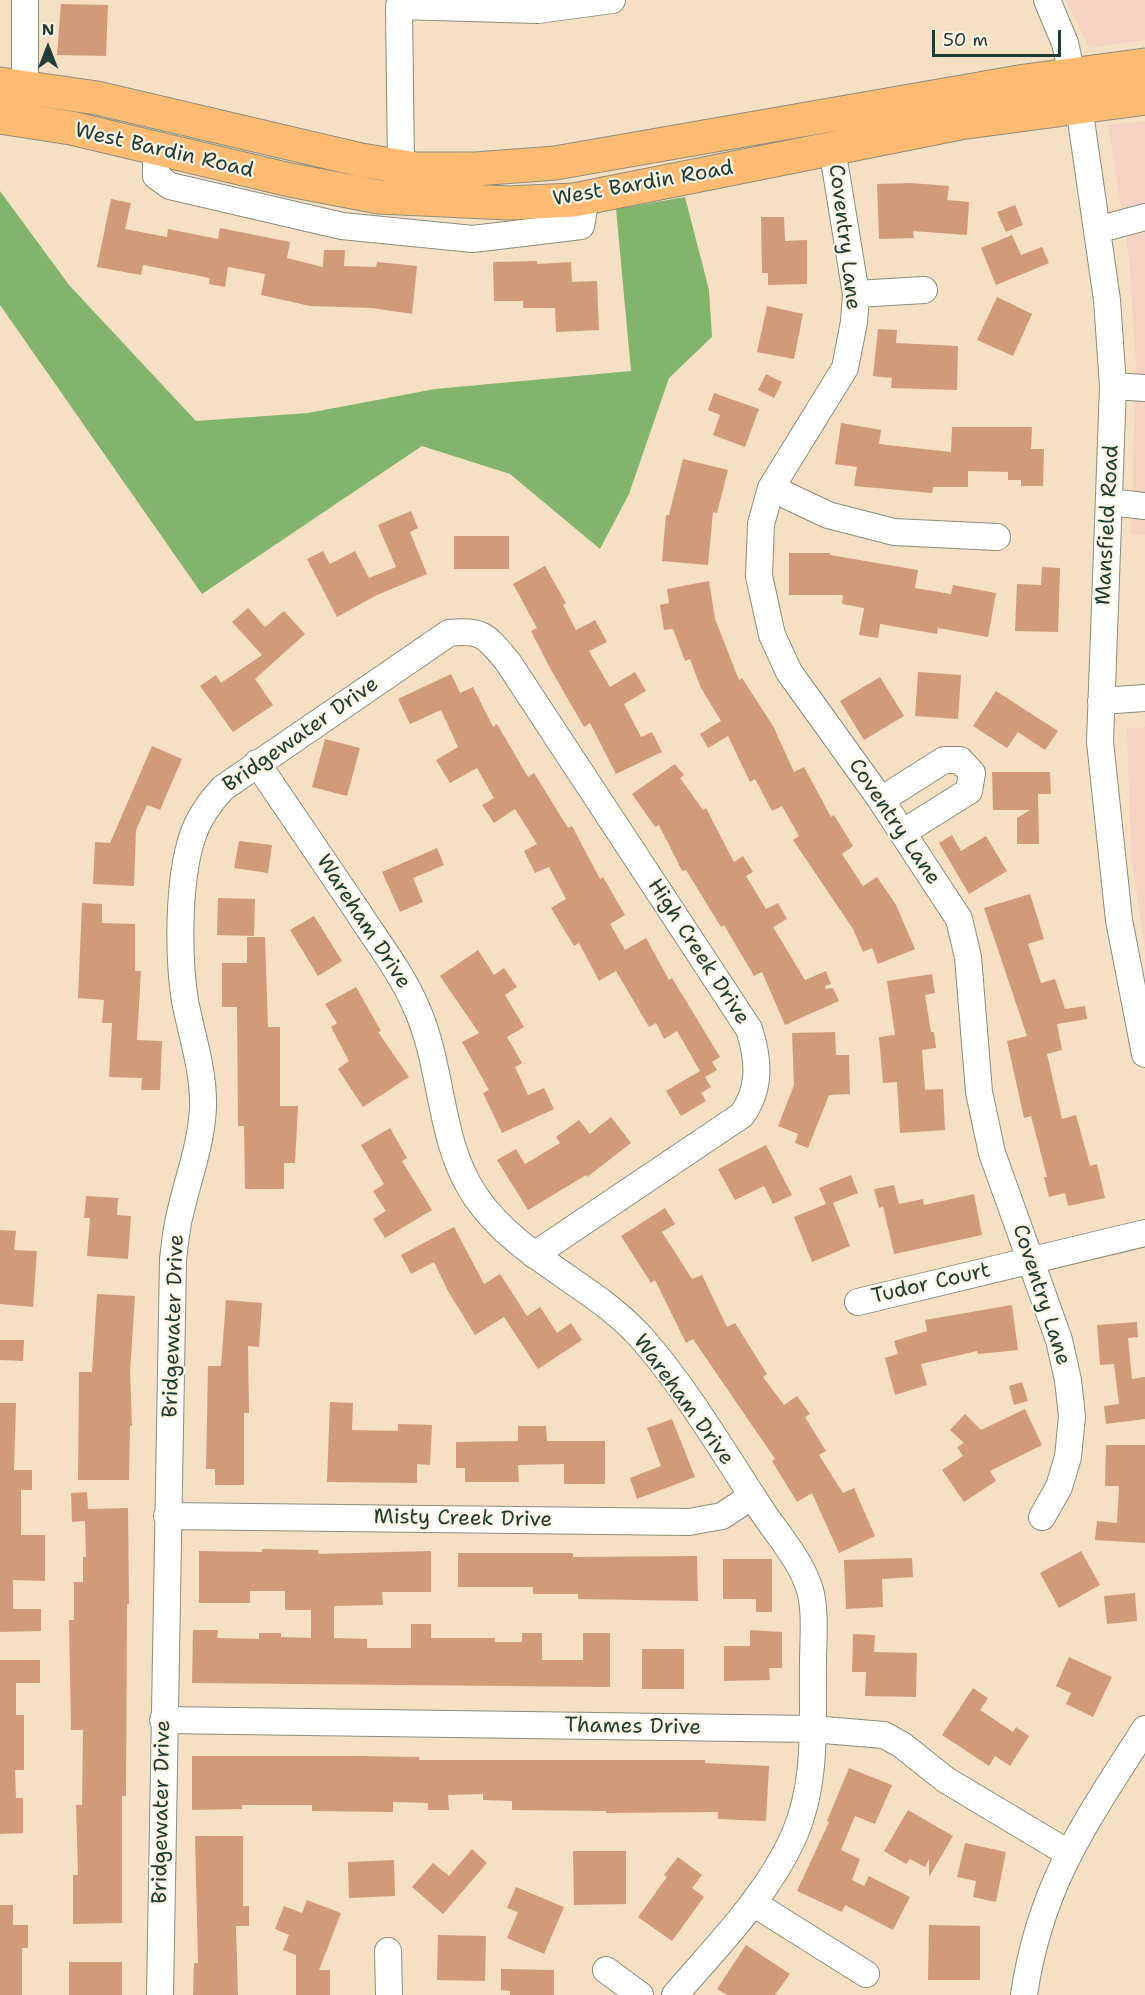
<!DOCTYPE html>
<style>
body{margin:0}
#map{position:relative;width:1145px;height:1995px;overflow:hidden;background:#f5e0c3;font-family:"Shantell Sans",sans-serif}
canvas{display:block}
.north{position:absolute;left:18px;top:18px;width:60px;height:60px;-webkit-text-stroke:4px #fcf5e5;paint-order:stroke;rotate:0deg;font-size:16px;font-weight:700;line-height:24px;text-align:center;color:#1f3d34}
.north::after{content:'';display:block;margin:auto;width:21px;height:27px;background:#1f3d34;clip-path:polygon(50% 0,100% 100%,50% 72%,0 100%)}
.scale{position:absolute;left:932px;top:30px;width:129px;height:27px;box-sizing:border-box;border:3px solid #1f3d34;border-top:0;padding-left:8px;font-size:18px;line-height:21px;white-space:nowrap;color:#1f3d34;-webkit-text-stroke:4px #fcf5e5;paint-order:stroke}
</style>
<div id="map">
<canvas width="1145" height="1995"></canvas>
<div class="north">N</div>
<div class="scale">50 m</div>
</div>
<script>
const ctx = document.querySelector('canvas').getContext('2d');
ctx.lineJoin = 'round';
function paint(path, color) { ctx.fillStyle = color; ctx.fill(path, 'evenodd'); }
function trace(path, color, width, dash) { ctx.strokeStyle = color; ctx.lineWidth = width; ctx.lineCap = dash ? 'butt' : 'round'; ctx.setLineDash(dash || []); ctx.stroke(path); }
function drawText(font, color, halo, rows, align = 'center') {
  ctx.font = font + ' "Shantell Sans",sans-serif'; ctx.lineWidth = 4.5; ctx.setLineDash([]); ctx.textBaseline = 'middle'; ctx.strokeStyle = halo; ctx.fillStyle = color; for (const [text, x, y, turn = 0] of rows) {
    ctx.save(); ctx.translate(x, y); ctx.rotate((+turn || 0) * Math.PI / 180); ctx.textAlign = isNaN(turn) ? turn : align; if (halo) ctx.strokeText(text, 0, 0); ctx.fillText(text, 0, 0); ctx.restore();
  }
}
paint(new Path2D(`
 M1066 0H1145V40L1089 48Z
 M1145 121V535H1131L1136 364 1129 257 1108 125Z
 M1145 727V947L1131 857 1127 729Z`), '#f5d2c3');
paint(new Path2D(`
 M0 191 69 285 196 421 308 413 435 389 631 371 616 209 685 197 709 290 712 337 669 378 629 494 600 549 510 474 422 446 202 594 0 305Z`), '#83b46e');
paint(new Path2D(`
 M61 4 108 5 106 56 57 55Z
 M911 183 949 186 947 200 969 202 967 235 913 231 914 238 879 239 877 184Z
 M111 199 131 203 125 229 167 237 168 229 218 239 220 228 290 242 287 258 323 267 324 250H345L344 266 376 267 377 262 417 266 412 314 372 308 310 306 261 295 265 274 228 267 225 287 209 284 210 278 143 265 141 275 97 267Z
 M1015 205 1023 225 1006 232 997 212Z
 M761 217H784L785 241 807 240V284L768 285V273H762Z
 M1012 235 1021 255 1042 247 1049 263 996 285 981 248Z
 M537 261V264L571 262 572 282 597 281 599 330 556 332 555 308H523V301H494L493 262Z
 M997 297 1032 314 1013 356 977 340Z
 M767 306 803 314 794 359 757 352Z
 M878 329 897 330 896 343 958 346 957 390 891 388 892 378 873 376Z
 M766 374 782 382 774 398 758 390Z
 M714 393 759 409 745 447 713 435 720 415 708 410Z
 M841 423 881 430 879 444 951 452 952 427H1032L1031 449H1044L1043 486H1021V480H1008V472L968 471V487H933L932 493 854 486 857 467 835 464Z
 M683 459 728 470 717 513 713 512 708 565 662 561 666 515H669Z
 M411 511 418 528 410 532 427 574 377 595 337 617 307 559 323 551 330 564 355 551 369 578 396 567 378 525Z
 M454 536H509V569H454Z
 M789 553H830V555L918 570 915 588 951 594 953 585 996 593 988 637 938 628 937 634 880 624 878 638 859 635 864 608 842 604 843 595H789Z
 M545 566 566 603 563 605 576 630 595 620 607 642 589 651 610 687 635 672 646 691 624 704 641 737 652 732 662 752 616 774 590 723 584 727 550 668 531 631 537 628 513 584Z
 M1042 567 1060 568 1058 632 1015 631 1017 584 1041 585Z
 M709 581 715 619 739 680 742 678 773 726 794 772 804 767 831 817 834 815 853 846 842 854 863 886 877 877 896 905 915 949 878 964 872 948 863 952 853 929 793 840 799 836 782 806 772 811 755 779 750 782 728 736 708 748 700 734 721 721 701 688 690 659 685 661 673 629 664 630 660 605 669 603 667 589Z
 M248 608 265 627 284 611 305 634 255 679 273 705 233 732 200 686 216 675 221 683 262 655 232 622Z
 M918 672 961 675 958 719 915 716Z
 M451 674 460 693 473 687 493 727 497 724 528 777 534 773 568 828 572 826 600 879 603 877 625 915 610 924 625 950 646 938 669 980 672 978 720 1057 712 1062 717 1070 705 1077 711 1087 701 1093 706 1101 681 1116 666 1091 700 1071 677 1031 664 1039 656 1023 649 1027 616 971 599 981 579 943 574 946 551 908 566 899 549 867 535 873 524 851 537 844 515 809 494 823 482 805 494 798 477 768 450 783 436 760 458 747 441 710 410 724 398 699Z
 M880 677 904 716 864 740 840 701Z
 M996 691 1058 731 1045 750 1018 732 1007 748 973 726Z
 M325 739 360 748 347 796 312 787Z
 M152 746 182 759 160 810 147 805 136 830 134 886 93 884 95 842 110 843Z
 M675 764 684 775 680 778 703 810 706 808 734 862 743 856 753 872 746 876 766 909 778 903 787 919 773 927 805 980 826 971 831 984 825 986 826 989 833 988 839 1001 785 1025 762 972 754 976 724 925 721 927 686 870 682 871 659 825 655 827 632 794Z
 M992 772H1050L1051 794H1038L1039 844H1017V818L1030 810H993Z
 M952 835 961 851 986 836 1007 871 969 894 939 843Z
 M239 841 272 845 268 873 234 868Z
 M437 848 444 865 413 878 423 902 400 912 382 872Z
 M1030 894 1044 939 1028 944 1041 983 1055 979 1065 1009 1085 1006 1087 1019 1057 1024 1062 1050 1047 1054 1062 1119 1076 1115 1090 1166 1097 1164 1105 1198 1068 1206 1065 1193 1049 1197 1044 1177H1047L1031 1116 1024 1118 1007 1041 1027 1036 984 908Z
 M218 898 255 899 254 936 217 935Z
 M82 903 102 904V923L135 924V971H141L137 1040 162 1041 160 1090H141L142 1078 109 1077 112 1023H102L104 1000 78 998Z
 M314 916 342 961 318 976 290 930Z
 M247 937H265L268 1027H280V1106H298L295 1163H284V1189H245L244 1126H238L237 1007H222V963H247Z
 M478 950 494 975 504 968 517 987 505 995 524 1027 507 1037 522 1063 515 1067 528 1095 544 1088 554 1109 502 1133 483 1093 489 1090 462 1042 479 1033 440 976Z
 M932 974 935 993 925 995 931 1032H934L936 1048 922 1050 925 1090 943 1089 945 1130 900 1133 897 1082 883 1083 879 1037 895 1035 887 981Z
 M356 987 381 1031 378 1032 409 1077 363 1107 338 1069 349 1061 331 1027 337 1023 325 1004Z
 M835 1032 836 1055H849L850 1094 829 1095 808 1148 795 1143 798 1134 778 1126 794 1085 792 1033Z
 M611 1117 631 1143 587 1177 586 1175 528 1210 497 1160 516 1149 525 1164 560 1143 556 1137 579 1120 590 1134Z
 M390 1128 407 1158 402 1161 432 1210 385 1238 373 1219 386 1211 373 1191 384 1184 361 1145Z
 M766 1145 792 1195 773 1204 764 1186 735 1200 718 1169Z
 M851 1175 858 1193 833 1203 850 1246 812 1262 794 1217 826 1204 819 1188Z
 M894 1185 899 1204 923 1199 924 1205 974 1194 982 1235 894 1254 883 1206 879 1208 874 1189Z
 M86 1196 118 1198 117 1215 131 1216 128 1259 87 1256 90 1218H84Z
 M665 1208 675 1224 662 1232 692 1279 702 1275 727 1327 735 1323 767 1374 763 1377 784 1405 797 1396 810 1414 805 1417 826 1451 819 1455 843 1493 854 1488 875 1536 839 1553 812 1493 797 1502 772 1461 775 1459 693 1339 686 1343 655 1280 651 1283 621 1236Z
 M454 1227 484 1284 500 1274 527 1316 540 1307 557 1333 571 1323 582 1340 538 1369 504 1317 475 1335 448 1291 434 1262 411 1274 401 1255Z
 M0 1230 16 1231 14 1250 37 1251 33 1307 0 1304Z
 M97 1294 135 1296 130 1372 132 1426H130L129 1480H78L79 1372H92Z
 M226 1300 262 1303 259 1347 248 1346 249 1413H244V1485H215V1469H206L208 1366H221Z
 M1012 1305 1018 1350 978 1354 977 1351 921 1364 927 1385 895 1395 885 1358 898 1354 894 1341 927 1331 925 1320Z
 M1137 1322 1138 1337 1128 1338 1132 1379 1145 1377V1419L1106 1424 1104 1406 1119 1404 1114 1364 1100 1365 1097 1325Z
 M0 1340H24L23 1361 0 1360Z
 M1022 1382 1028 1401 1014 1405 1009 1386Z
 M330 1402 353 1403 352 1430 398 1431V1424L432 1425 430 1465 417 1464V1483L327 1482Z
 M0 1403H16L14 1470H32V1490H21V1535H45V1581L13 1580V1609H41V1631L0 1632Z
 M1025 1409 1042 1445 990 1471 996 1481 964 1502 942 1470 963 1456 957 1447 964 1443 950 1430 965 1414 981 1430Z
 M672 1419 695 1477 637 1499 630 1478 661 1466 647 1428Z
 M518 1426H546L547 1441H605V1484H564V1464L518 1465 519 1482H465V1468H456V1442L518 1441Z
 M1106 1445H1145V1543L1095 1540 1097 1521 1117 1523 1119 1486H1105Z
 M87 1492 88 1509 128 1508 129 1604H127L126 1796H122V1923L73 1924V1875H78L76 1805H82L83 1730H71L69 1620H74V1582H83V1557H86L85 1521 72 1522 71 1493Z
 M262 1549 318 1550V1554L431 1551V1592H382L383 1605 334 1606V1638L367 1639V1648H411V1624H431V1638H495V1642H522V1633H542V1660H583V1633H610V1687L192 1683 193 1630H218L217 1638 259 1639V1633H281V1637L311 1638V1610H285V1591H250V1603H199V1551L262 1552Z
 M1081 1551 1100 1585 1059 1608 1040 1573Z
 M458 1553H573V1557L697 1556 698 1601 578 1599V1594H533V1587H458Z
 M912 1558 913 1577 882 1579 883 1607 846 1609 844 1560Z
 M723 1559H772V1612H756V1599H723Z
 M1135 1593 1137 1621 1107 1624 1104 1596Z
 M750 1630 782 1632V1668H769L770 1680 724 1681V1646H750Z
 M853 1634 875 1635 874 1652 917 1653 916 1697 865 1696 866 1672H852Z
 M642 1649H684V1689H642Z
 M1069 1657 1112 1677 1093 1717 1066 1704 1071 1693 1056 1686Z
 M0 1660H40V1683H16V1715H24V1770H15L16 1798H23V1833L0 1834Z
 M973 1688 988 1698 980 1710 1013 1732 1016 1727 1029 1736 1010 1766 995 1756 989 1766 942 1735Z
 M192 1756H359L419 1757V1760H705V1763L769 1766 766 1821 718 1819V1812L606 1813V1811L512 1810V1801L483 1800V1794L448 1795 449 1810H428V1803L393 1802V1812L312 1811V1805H242V1809L192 1810Z
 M849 1768 892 1785 875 1824 855 1816 841 1850 860 1859 852 1880 864 1886 869 1876 910 1897 893 1930 845 1905 842 1912 797 1891 829 1822 827 1821Z
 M908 1810 953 1836 929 1877V1859L925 1867 910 1859 906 1864 884 1851Z
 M195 1836H243V1906H249V1926H236L238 1995H193L194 1963H198Z
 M965 1843 1006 1852 996 1902 973 1897 976 1881 957 1877Z
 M472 1849 487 1863 443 1914 412 1887 433 1863 449 1876Z
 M573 1851H626V1904L574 1905Z
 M678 1857 702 1875 692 1888 704 1897 672 1941 638 1917 667 1877 664 1875Z
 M394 1860 395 1896 349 1898 348 1862Z
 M516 1887 564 1907 544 1954 507 1938 518 1912 507 1908Z
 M307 1900 341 1913 319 1970H330V1995H296V1955L283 1950 289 1935 275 1929 284 1906 302 1913Z
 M0 1905H13V1925H28V1948H22V1995H0Z
 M929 1925 980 1926V1980H928Z
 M438 1935 486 1936 485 1981 437 1980Z
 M746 1945 790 1974 775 1995H727L717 1989Z
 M69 1962H122V1995H69Z
 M501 1969 554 1970V1995H510V1991L501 1990Z`), '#d19a7a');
const minor = new Path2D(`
 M25 0V105
 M1047 0 1065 43 1079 106 1107 300 1113 386 1100 742 1119 920 1145 1054
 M156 148V176L170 186 342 226 473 239 581 226 586 198
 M832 148 856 294 854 322 845 368 771 488 761 524 759 576 772 635 789 672 881 800 959 919 968 957 979 1092 992 1153 1059 1340 1068 1380 1072 1416 1068 1457 1059 1487 1042 1517
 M401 167 399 6 538 10 612 0
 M1097 230 1145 217
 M856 294 924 290
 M1113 386 1145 388
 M771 488 828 515 894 532 997 537
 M1110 502 1145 506
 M1101 701 1145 698
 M257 763C290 812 323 861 356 909 377 942 402 973 417 1009 444 1070 438 1142 476 1197 517 1257 589 1282 638 1334 682 1382 724 1453 760 1508 777 1534 801 1560 810 1590 816 1612 813 1640 813 1663 812 1722 818 1781 794 1836 767 1896 717 1946 675 1995
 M881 800 944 760H960L972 773 969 791 902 833
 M858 1302 1145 1233
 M167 1516 689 1522 722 1516 752 1496
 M163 1720 812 1729 884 1735 902 1745 946 1780 1068 1853
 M753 1903 866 1974
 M388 1951 389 1995
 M606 1970 640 1995
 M160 1995 173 1259C175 1245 176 1229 180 1214 188 1178 201 1146 203 1108 204 1070 192 1037 185 1001 178 956 178 881 192 838 198 818 209 803 223 788L449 633C483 629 487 637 508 662L749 1029C759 1060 761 1088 742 1115L534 1255
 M1024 1995C1040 1884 1087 1820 1145 1729`);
const major = new Path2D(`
 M0 84 97 98 361 160 416 169H476L555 163 1025 81 1145 65
 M0 117 71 128 290 180 379 197 508 203 574 200 960 123 1145 98`);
trace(minor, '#8a8e7c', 28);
trace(major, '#8a8e7c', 35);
trace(minor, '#fff', 26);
trace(major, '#febb71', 33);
drawText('21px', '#1f3d34', '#fcf5e5', [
 ["West Bardin Road",164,151,13],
 ["West Bardin Road",643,184,-10],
 ["Coventry Lane",844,237,83],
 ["Mansfield Road",1108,525,-87],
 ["Bridgewater Drive",301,735,-35],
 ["Coventry Lane",894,822,56],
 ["Wareham Drive",363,922,57],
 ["High Creek Drive",698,952,57],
 ["Tudor Court",931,1284,-13],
 ["Coventry Lane",1041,1295,72],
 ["Bridgewater Drive",174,1326,-88],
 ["Wareham Drive",683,1400,54],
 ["Misty Creek Drive",463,1519,1],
 ["Thames Drive",633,1727,1],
 ["Bridgewater Drive",162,1812,-89]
]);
</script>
